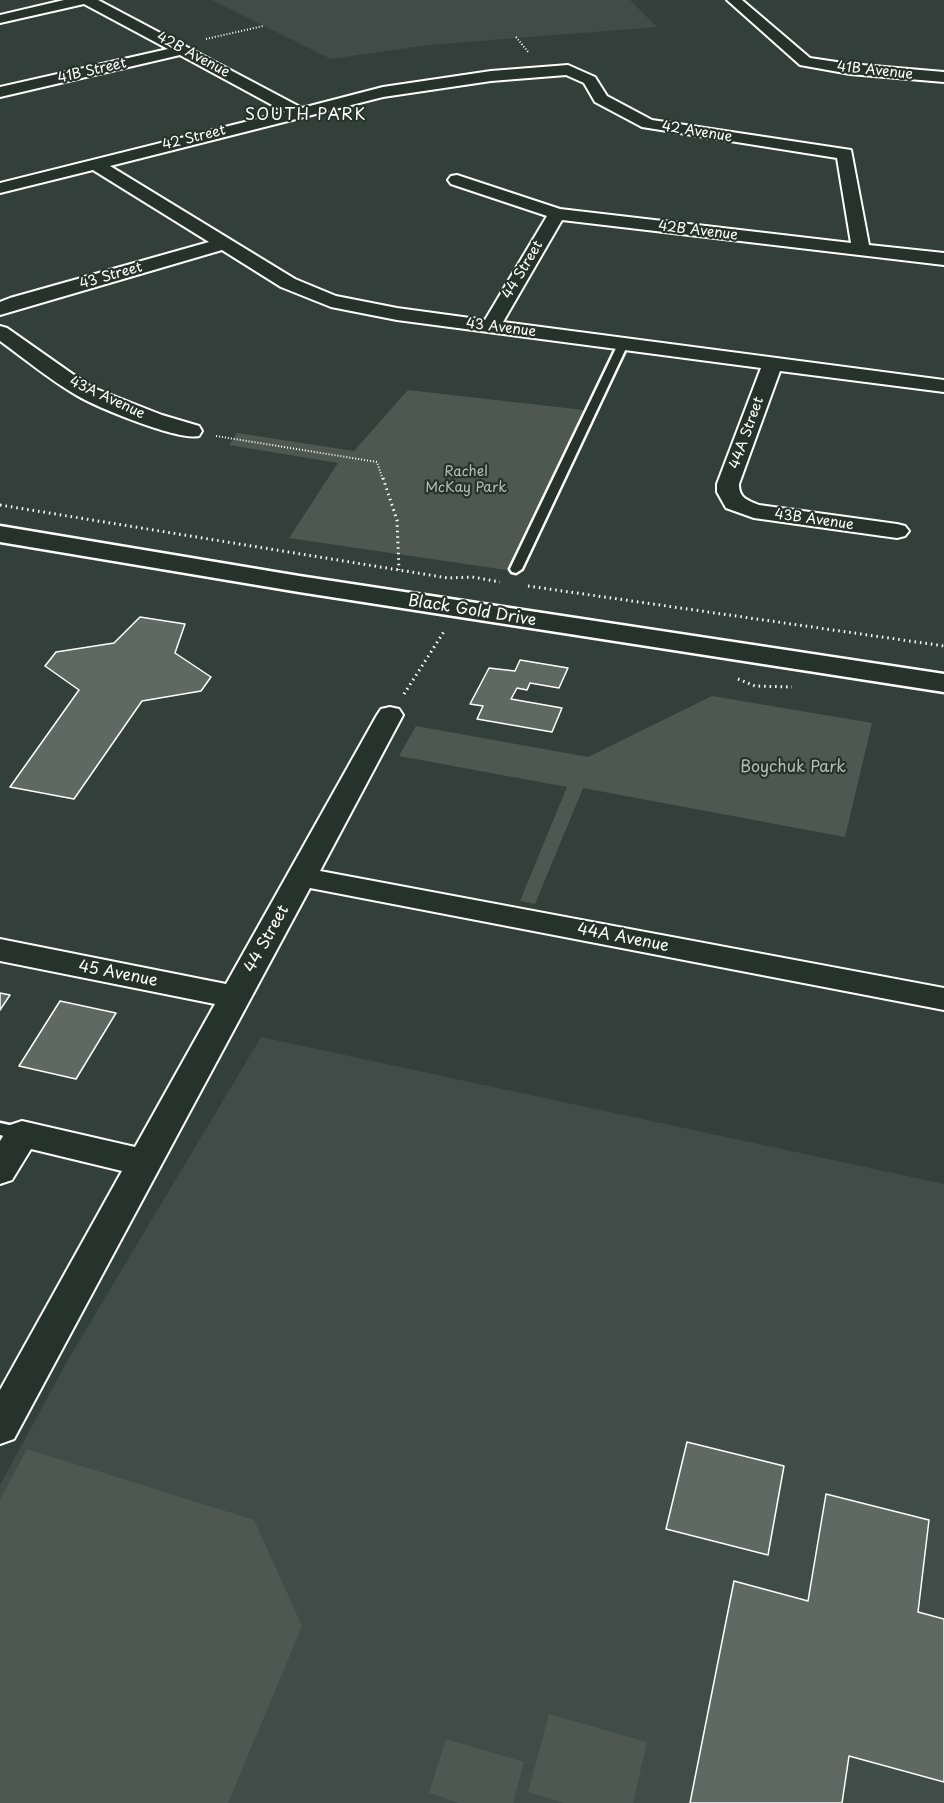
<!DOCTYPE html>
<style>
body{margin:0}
canvas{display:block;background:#333f3a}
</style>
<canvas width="944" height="1803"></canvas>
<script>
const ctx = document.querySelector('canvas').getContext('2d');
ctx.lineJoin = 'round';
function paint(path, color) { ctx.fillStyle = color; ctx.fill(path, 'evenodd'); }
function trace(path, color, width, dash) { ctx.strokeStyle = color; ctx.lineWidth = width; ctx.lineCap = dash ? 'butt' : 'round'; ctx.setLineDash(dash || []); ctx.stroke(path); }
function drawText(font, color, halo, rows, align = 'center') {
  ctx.font = font + ' "Playpen Sans",sans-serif'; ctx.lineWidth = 4.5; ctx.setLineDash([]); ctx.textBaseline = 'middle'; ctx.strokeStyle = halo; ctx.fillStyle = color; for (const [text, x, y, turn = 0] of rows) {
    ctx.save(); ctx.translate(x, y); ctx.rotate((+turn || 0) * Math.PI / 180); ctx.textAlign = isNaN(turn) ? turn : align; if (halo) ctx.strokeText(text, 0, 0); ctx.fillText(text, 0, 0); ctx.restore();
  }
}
paint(new Path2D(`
 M212 0H630L657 27 428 45 331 59Z
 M261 1037 944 1184V1803H0V1485L69 1358Z`), '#404c47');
paint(new Path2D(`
 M408 390 592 411 520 572 289 538 338 463 229 445 237 433 354 451Z
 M712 696 872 723 845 837 583 788 535 904 520 901 567 787 399 756 416 726 588 757Z
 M27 1449 254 1520 302 1626 228 1803H0V1500Z
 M549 1714 647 1742 633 1803H565L528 1792Z
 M446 1739 524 1762 513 1803H460L429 1793Z`), '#4d5853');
const building = new Path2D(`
 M140 617 185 624 175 653 211 677 201 691 142 701 74 799 10 787 79 690 45 666 56 652 114 643Z
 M520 660 568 668 559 688 530 683 527 690 517 688 511 699 562 708 552 732 477 719 483 706 470 704 489 668 515 671Z
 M0 993 10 995 0 1010Z
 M60 1001 116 1013 76 1079 19 1066Z
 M687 1442 784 1466 768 1555 666 1529Z
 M826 1494 929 1520 918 1612 944 1619V1782L849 1756 842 1803H690L734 1581 808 1601Z`);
paint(building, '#5f6964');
trace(building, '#fff', 1.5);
const service = new Path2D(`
 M623 341 628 344 522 569 516 573 512 572 510 569 618 344Z
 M0 1123 28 1129 31 1134 28 1139 22 1141 0 1135Z`);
const minor = new Path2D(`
 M64 0H98L302 108 383 87 491 71 568 65 595 77 607 96 652 120 851 150 869 245 944 253V265L562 220 503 322 944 380V392L780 371 739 484C739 498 747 500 759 505L897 524 905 526 909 531 905 536 897 538 754 518 726 508 717 492V484L761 368 397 320 331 307 281 287 222 250 0 315V302L10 298 209 242 93 170 0 193V183L285 112 180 55 0 97V87L168 49 84 4 0 23V15ZM566 75 584 83 595 102 642 127 837 158 851 243 560 209 457 175 451 176 448 180 451 184 547 216 485 320 397 308 336 296 295 279 110 166 383 97 491 81Z
 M727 0H742L810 58 850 64 944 72V82L850 74 800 65Z
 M0 326 7 328 91 387 162 415 199 426 202 431 199 436C178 441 96 407 76 395 50 380 25 359 0 341Z
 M390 707 399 709 403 715 320 871 944 988V1010L310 888 14 1439 0 1444V1390L122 1171 31 1149 12 1180 0 1184V1141L10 1125 22 1121 135 1147 215 1004 0 961V939L226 984 377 715 381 709Z`);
const secondary = new Path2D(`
 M0 526 299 576 944 674V692L299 592 0 542Z`);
trace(service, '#fff', 5);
trace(minor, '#fff', 4);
trace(secondary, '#fff', 5);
trace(new Path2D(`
 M516 37 529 53
 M206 39 263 26
 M216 436 377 462 383 480`), '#fff', 2, [1, 2]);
trace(new Path2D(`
 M383 478 397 520 399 570
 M0 505 448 578 472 577 500 582
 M528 586 944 646
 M738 679 755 686 792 687
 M404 694 445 630`), '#fff', 3, [1.5, 4]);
paint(service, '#26332d');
paint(minor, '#26332d');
paint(secondary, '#26332d');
drawText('14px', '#fff', '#26332d', [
 ["42B Avenue",193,55,28],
 ["41B Street",92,71,-13],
 ["41B Avenue",875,71,6],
 ["42 Avenue",697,132,9],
 ["42 Street",194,138,-14],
 ["42B Avenue",698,231,7],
 ["44 Street",523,270,-59],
 ["43 Street",111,276,-16],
 ["43 Avenue",501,328,7],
 ["43A Avenue",107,398,25],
 ["44A Street",747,433,-70],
 ["43B Avenue",814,520,8]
]);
drawText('14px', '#b8bcba', '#26332d', [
 ["Rachel",466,472],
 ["McKay Park",466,488]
]);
ctx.letterSpacing = '1.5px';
drawText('16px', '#fff', '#26332d', [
 ["SOUTH PARK",306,116]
]);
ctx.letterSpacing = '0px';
drawText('16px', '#fff', '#26332d', [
 ["Black Gold Drive",472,611,9],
 ["44A Avenue",623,938,11],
 ["44 Street",267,939,-61],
 ["45 Avenue",118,974,11]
]);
drawText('16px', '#b8bcba', '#26332d', [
 ["Boychuk Park",793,768]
]);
</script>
